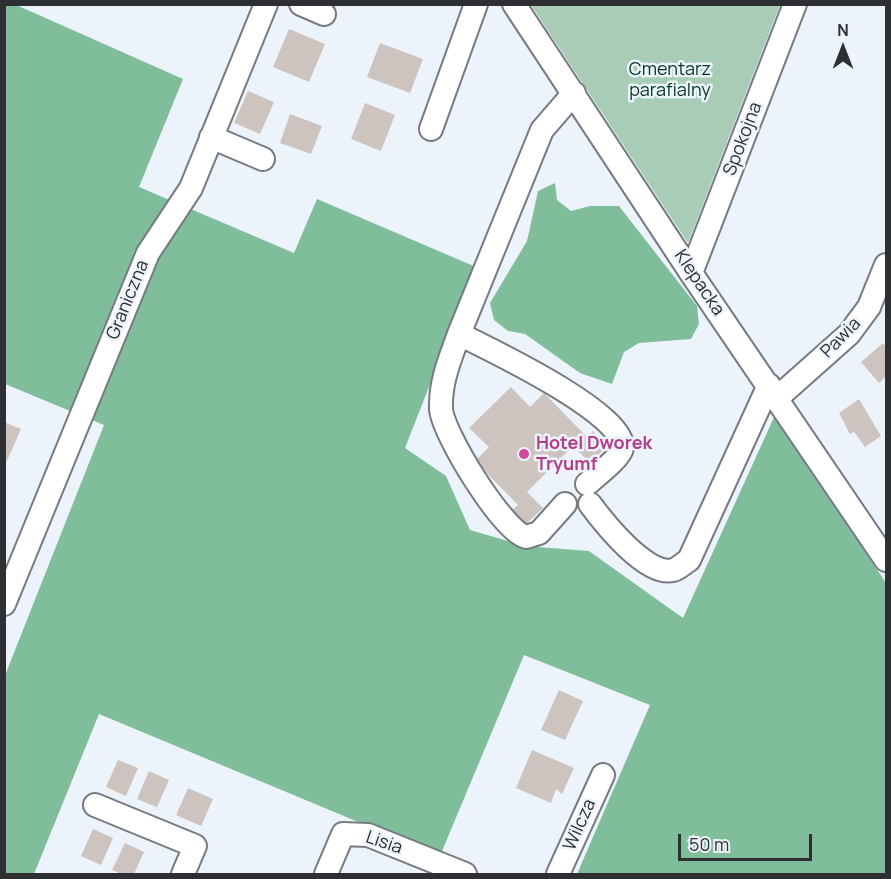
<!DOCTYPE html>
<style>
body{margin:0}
#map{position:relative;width:891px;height:879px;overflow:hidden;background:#edf3fb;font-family:Manrope,sans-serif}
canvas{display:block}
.frame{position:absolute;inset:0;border:6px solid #2d2f32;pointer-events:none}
.north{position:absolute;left:813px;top:18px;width:60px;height:60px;-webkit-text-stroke:4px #edf3fb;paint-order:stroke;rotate:0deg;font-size:16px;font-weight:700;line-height:24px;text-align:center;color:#2d2f32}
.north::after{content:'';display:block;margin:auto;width:21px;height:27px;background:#2d2f32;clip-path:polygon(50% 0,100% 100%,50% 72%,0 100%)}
.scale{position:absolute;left:678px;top:834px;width:134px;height:27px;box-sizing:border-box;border:3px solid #2d2f32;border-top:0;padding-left:8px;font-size:18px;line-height:21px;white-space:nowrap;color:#2d2f32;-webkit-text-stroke:4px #edf3fb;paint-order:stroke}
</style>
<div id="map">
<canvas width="891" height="879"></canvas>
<div class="frame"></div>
<div class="north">N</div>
<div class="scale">50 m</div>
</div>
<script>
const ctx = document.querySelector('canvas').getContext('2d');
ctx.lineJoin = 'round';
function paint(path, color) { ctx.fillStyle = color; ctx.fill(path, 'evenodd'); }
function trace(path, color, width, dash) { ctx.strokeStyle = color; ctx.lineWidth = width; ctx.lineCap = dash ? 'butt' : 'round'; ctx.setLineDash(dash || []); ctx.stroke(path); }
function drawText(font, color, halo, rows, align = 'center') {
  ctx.font = font + ' Manrope,sans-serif'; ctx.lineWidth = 5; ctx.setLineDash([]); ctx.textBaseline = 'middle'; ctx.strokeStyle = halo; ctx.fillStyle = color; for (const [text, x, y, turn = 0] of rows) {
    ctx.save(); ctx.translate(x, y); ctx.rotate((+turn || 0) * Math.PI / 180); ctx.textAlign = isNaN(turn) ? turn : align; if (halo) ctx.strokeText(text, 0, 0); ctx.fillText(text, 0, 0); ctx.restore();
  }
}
paint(new Path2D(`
 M531 5H780L688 243Z`), '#a8ccb6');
paint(new Path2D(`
 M14 4 183 79 139 187 294 253 317 199 476 267 405 448 446 476 470 530 525 546 589 551 683 618 775 415 886 583V874H577L650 705 524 655 440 856 99 714 34 874H5L4 678 104 425 5 384 4 5Z
 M555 183 557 200 571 211 590 206H619L697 306 699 324 691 339 639 343 624 352 612 384 580 373 525 334 508 331 494 320 490 303 527 241 538 191Z`), '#80be9b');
paint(new Path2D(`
 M289 29 325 44 309 82 273 67Z
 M380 43 423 59 410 93 367 77Z
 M248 91 274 102 260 134 234 123Z
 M365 103 395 115 381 151 351 139Z
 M290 114 322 126 311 154 280 143Z
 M883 343 886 347V376L879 383 861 362Z
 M511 387 530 407 544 393 587 437 593 431 607 446 590 463 573 446 527 492 543 508 525 525 511 511 518 505 475 461 489 447 469 428Z
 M859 399 881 436 865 447 854 432 850 434 839 413Z
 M4 422 21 429 7 461 4 460Z
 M559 690 583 701 565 740 541 730Z
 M532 750 574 768 562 794 556 789 551 803 516 788Z
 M118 760 138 768 126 796 106 787Z
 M149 771 169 780 157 807 137 799Z
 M188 788 213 799 201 826 176 815Z
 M93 829 113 838 101 865 81 856Z
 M125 843 144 852 134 874H121L112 870Z`), '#cdc4bf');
const minor = new Path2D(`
 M301 4 324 14
 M514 4 691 273 886 560
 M574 93 542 130 459 334C487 348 627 414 622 448 621 457 595 477 587 484
 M431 129 476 4
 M211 137 263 159
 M691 273 795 4
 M459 334C450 359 440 382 441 409 443 434 502 530 526 537L539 533 565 504
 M777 398 849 334 869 307 886 265
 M590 504C604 523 647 577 673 570 678 569 684 563 689 560L769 385
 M4 604 148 253 191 188 266 4
 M95 805 195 846 183 874
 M326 874 343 834 368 835 465 874
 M558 874 603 775`);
trace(minor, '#767b82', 26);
trace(minor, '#fff', 22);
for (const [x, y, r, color] of [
 [524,454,6,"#d1479c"]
]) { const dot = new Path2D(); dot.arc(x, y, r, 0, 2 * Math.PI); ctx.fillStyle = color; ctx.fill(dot); trace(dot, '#edf3fb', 2); }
drawText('18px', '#023620', '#edf3fb', [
 ["Cmentarz",670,70],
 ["parafialny",670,91]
]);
drawText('18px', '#2d2f32', '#edf3fb', [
 ["Spokojna",743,139,-69],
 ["Klepacka",699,283,56],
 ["Graniczna",128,300,-68],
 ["Pawia",841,338,-46],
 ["Wilcza",580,825,-66],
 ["Lisia",384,843,19]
]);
drawText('bold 18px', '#b23c85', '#edf3fb', [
 ["Hotel Dworek",536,444],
 ["Tryumf",536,465]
], 'left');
</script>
